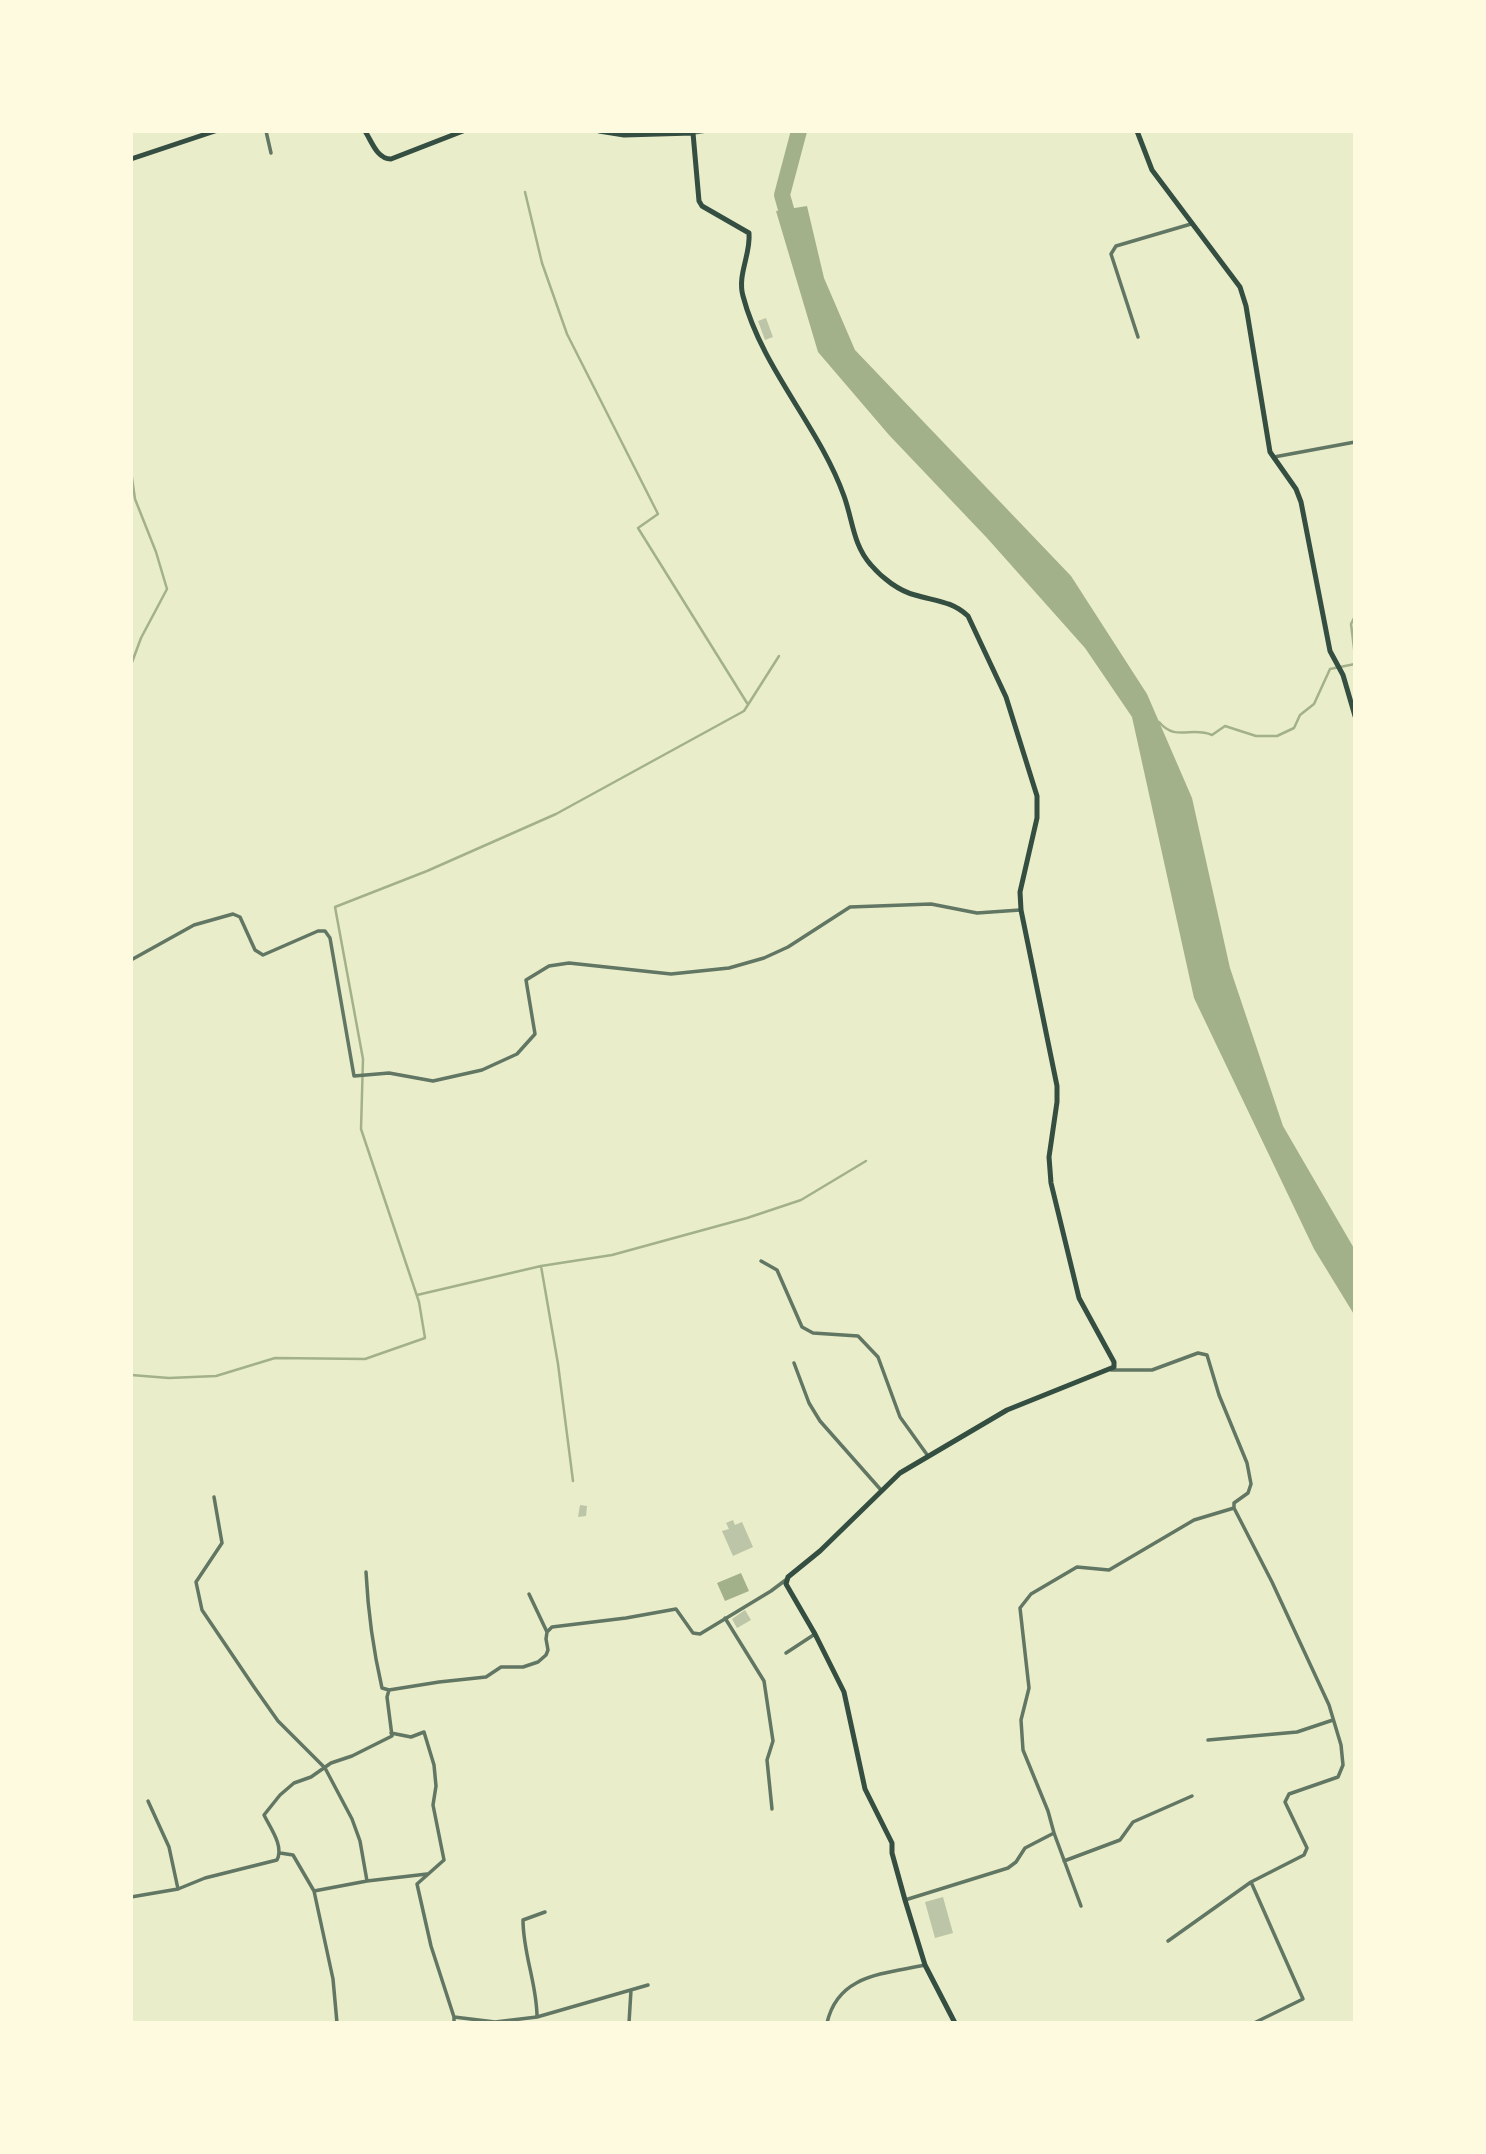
<!DOCTYPE html>
<style>
body{margin:0}
#map{position:relative;width:1486px;height:2154px;overflow:hidden;background:#e9edc9;font-family:Mulish,sans-serif}
canvas{display:block}
.frame{position:absolute;inset:0;border:133px solid #fefae0;pointer-events:none}
</style>
<div id="map">
<canvas width="1486" height="2154"></canvas>
<div class="frame"></div>
</div>
<script>
const ctx = document.querySelector('canvas').getContext('2d');
ctx.lineJoin = 'round';
function paint(path, color) { ctx.fillStyle = color; ctx.fill(path, 'evenodd'); }
function trace(path, color, width, dash) { ctx.strokeStyle = color; ctx.lineWidth = width; ctx.lineCap = dash ? 'butt' : 'round'; ctx.setLineDash(dash || []); ctx.stroke(path); }
paint(new Path2D(`
 M807 206 824 278 855 350 1071 576 1147 694 1192 798 1230 968 1283 1126 1355 1250V1316L1314 1249 1194 998 1132 717 1085 648 987 538 889 435 818 352 776 211Z
 M741 1573 749 1591 725 1601 717 1583Z`), '#a3b18a');
trace(new Path2D(`
 M525 192 542 263 567 334 658 514 638 528 747 703
 M131 471 135 499 156 552 167 589 141 638 131 665
 M1355 616 1351 624 1355 656
 M1159 722C1176 742 1191 726 1212 735L1225 726 1256 736H1277L1294 728 1300 715 1314 704 1330 669 1355 664
 M541 1266 558 1364 573 1481
 M417 1295 541 1266 612 1255 747 1218 801 1200 866 1161
 M131 1375 169 1378 216 1376 275 1358 365 1359 425 1338 419 1302 361 1129 363 1059 335 907 427 871 556 814 744 711 779 656`), '#a3b18a', 2.5);
trace(new Path2D(`
 M792 230 782 195 799 131`), '#a3b18a', 16);
paint(new Path2D(`
 M766 318 773 337 765 340 758 321Z
 M580 1505 587 1506 586 1516 578 1517Z
 M733 1520 735 1525 742 1522 753 1547 733 1556 722 1531 729 1529 726 1523Z
 M745 1610 751 1620 737 1628 732 1619Z
 M943 1897 953 1933 935 1938 925 1902Z`), '#bcc5a7');
trace(new Path2D(`
 M266 131 271 153
 M694 133 706 131
 M1138 337 1111 254 1116 246 1191 224
 M1274 457 1355 442
 M131 960 194 925 233 914 240 917 255 950 263 955 318 931H325L330 938 354 1076 389 1073 433 1081 482 1070 517 1054 535 1034 526 980 549 966 569 963 671 974 729 968 764 958 788 947 850 907 931 904 977 913 1020 910
 M761 1261 777 1270 802 1327 813 1333 858 1336 878 1357 900 1417 928 1456
 M794 1363 809 1403 820 1421 881 1490
 M1111 1370H1152L1198 1353 1207 1355 1219 1395 1247 1463 1251 1484 1248 1493 1234 1503V1508L1272 1582 1329 1705 1341 1745 1343 1765 1338 1777 1289 1794 1285 1802 1307 1848 1304 1855 1251 1882 1168 1941
 M214 1497 222 1543 196 1582 202 1610 254 1687 278 1721 325 1768 352 1819 360 1841 367 1881
 M366 1572C368 1612 373 1649 382 1688L389 1690
 M529 1594 547 1632
 M725 1618 764 1681 773 1741 767 1760 772 1809
 M786 1653 815 1634
 M391 1733 411 1737 424 1732 434 1765 436 1786 433 1805 444 1860 417 1884 431 1946 454 2017
 M1208 1740 1297 1732 1333 1720
 M148 1801 169 1847 178 1889
 M1054 1833 1081 1906
 M280 1853 293 1855 314 1891 333 1979 337 2023
 M1064 1861 1120 1840 1133 1822 1192 1796
 M1251 1882 1303 1999 1254 2023
 M314 1891 367 1881 427 1874
 M131 1897 178 1889 205 1878 277 1860C284 1846 271 1829 264 1815L280 1795 294 1783 311 1777 331 1763 352 1756 392 1736 387 1697 389 1690 439 1682 486 1677 501 1667H523L538 1662 546 1655 548 1650 546 1639 547 1632 552 1627 626 1618 676 1609 693 1633 700 1634 771 1591 787 1579
 M905 1900 1008 1868 1016 1862 1025 1848 1054 1833 1048 1811 1023 1750 1021 1720 1029 1688 1020 1608 1031 1594 1077 1567 1109 1570 1194 1520 1234 1508
 M537 2017 648 1985
 M454 2023V2017L495 2022 537 2017C537 1984 523 1954 523 1920L545 1912
 M629 2023 631 1990
 M827 2023C838 1974 884 1974 925 1965`), '#617663', 3.5);
trace(new Path2D(`
 M365 131C372 142 377 159 391 159L463 131
 M599 131 624 135 693 133 699 201 702 206 749 233C751 254 737 275 743 296 762 369 819 426 844 496 853 521 853 545 871 565 882 578 899 591 915 595 935 601 952 601 968 616L1006 697 1037 796V818L1020 892 1021 910 1057 1086V1102L1049 1157 1051 1183 1079 1298 1114 1362V1367L1007 1410 900 1473 820 1551 788 1577 786 1584 815 1634 844 1692 865 1789 892 1843V1853L905 1900 925 1965 955 2023
 M1137 131 1152 170 1240 287 1246 306 1270 452 1296 489 1301 502 1330 651 1343 675 1355 716
 M131 159 215 131`), '#344e41', 5);
</script>
